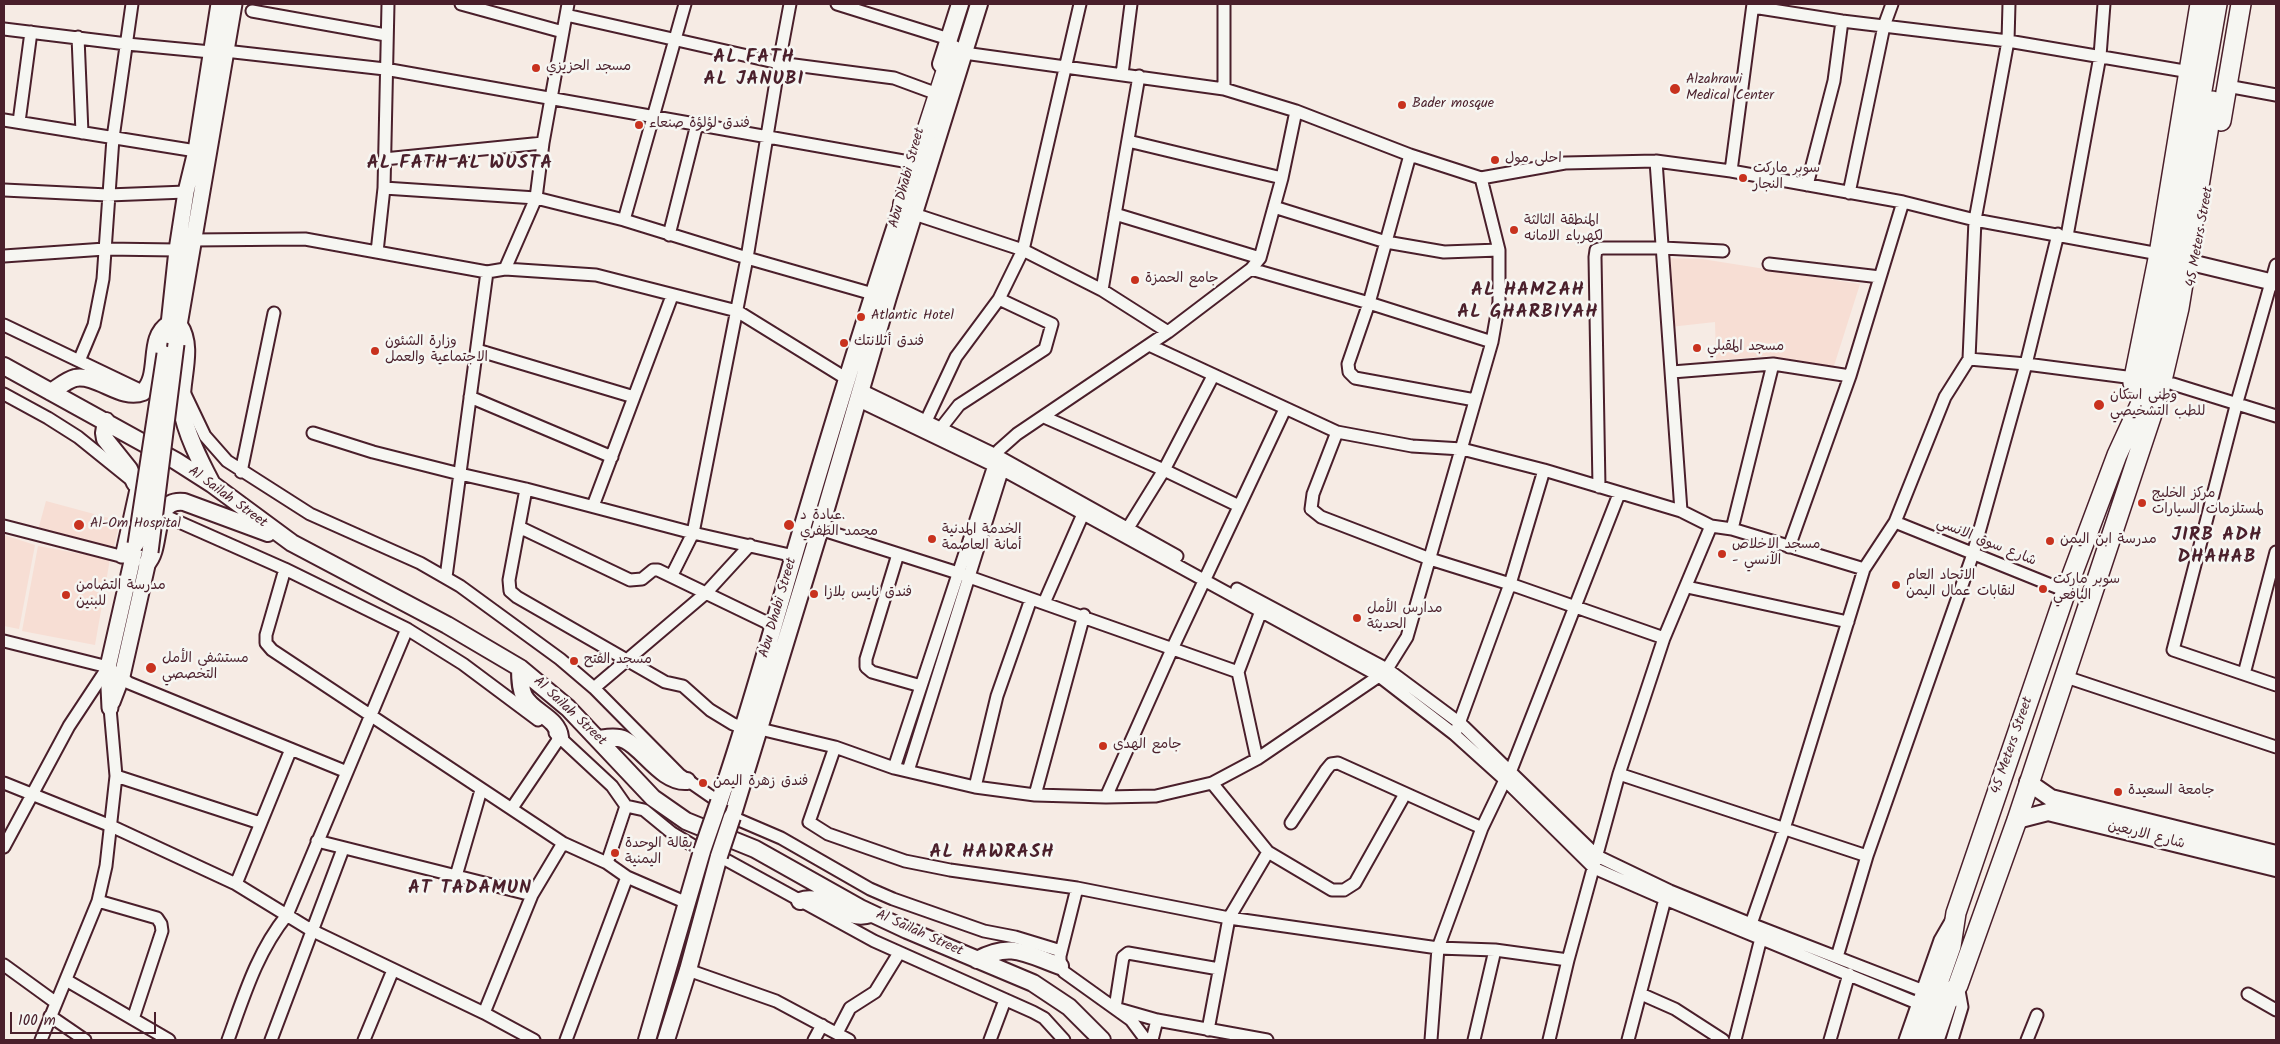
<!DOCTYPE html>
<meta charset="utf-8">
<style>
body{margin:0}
#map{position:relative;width:2280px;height:1044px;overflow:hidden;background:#f6ebe4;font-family:Kalam,sans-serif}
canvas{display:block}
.frame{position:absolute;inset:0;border:5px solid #4a1f2b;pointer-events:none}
.scale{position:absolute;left:10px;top:1012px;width:146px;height:22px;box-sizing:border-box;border:2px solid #4a1f2b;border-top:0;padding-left:6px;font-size:15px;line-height:18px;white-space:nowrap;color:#4a1f2b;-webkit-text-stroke:4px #f6f6f2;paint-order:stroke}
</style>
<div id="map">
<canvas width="2280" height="1044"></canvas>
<div class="frame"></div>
<div class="scale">100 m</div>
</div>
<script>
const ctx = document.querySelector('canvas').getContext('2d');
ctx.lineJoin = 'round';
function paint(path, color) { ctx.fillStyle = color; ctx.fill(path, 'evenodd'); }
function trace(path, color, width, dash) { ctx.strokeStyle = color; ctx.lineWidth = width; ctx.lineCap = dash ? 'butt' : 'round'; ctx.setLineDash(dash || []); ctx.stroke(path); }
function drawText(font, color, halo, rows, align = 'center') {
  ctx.font = font + ' Kalam,"Playpen Sans Arabic",sans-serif'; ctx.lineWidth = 5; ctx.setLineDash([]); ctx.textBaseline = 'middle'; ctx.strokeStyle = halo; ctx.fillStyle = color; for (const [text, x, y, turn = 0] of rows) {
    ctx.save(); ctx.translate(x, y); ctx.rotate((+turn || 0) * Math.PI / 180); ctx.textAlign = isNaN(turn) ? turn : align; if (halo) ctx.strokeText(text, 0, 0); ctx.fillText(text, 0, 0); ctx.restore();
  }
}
paint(new Path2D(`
 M1664 258 1702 259 1860 284 1833 369 1769 356 1716 360 1715 322 1670 327Z
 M46 501 120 521 113 551 38 530Z
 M4 535 35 545 19 629 4 626Z
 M38 546 110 559 95 645 22 631Z`), '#f7ded4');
const minor = new Path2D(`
 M461 4 563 32
 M837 4 949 39
 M1753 7 1842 21 2008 41 2190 72
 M252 11 386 35
 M566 15 779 63 894 78 932 92
 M4 29 127 44 211 52
 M78 37 82 133
 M225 51 385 69 909 162
 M964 53 1224 89 1296 111 1410 155 1481 178 1565 163 1656 161 1731 171 1903 202 1975 220 2159 254
 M1122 74 1131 4
 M2227 86 2276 95
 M1224 89V4
 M4 120 196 151
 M19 122 31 32
 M1128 141 1282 178
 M1410 155 1369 303 1348 364 1349 372 1355 378 1475 400
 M384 159 543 143
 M1656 161 1681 511
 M1731 171 1753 4
 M1807 185 1834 81 1842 21
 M384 188 536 198 624 220 747 258 873 294
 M4 190 108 195 186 192
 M1849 193 1884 26 1892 4
 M1274 207 1386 242 1444 252 1499 250
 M914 214 1023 250 1102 290 1168 332
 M1115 214 1260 258
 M624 220 685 4
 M669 235 697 124
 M2067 236 2100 56 2104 4
 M192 240 305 239 487 272 505 269 596 275 737 311 847 379
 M377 252 384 188 388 4
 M4 256 105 249 177 250
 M1769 264 1880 277
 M2276 265 2237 402 2173 650 2276 685
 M505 269 536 198 543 143 568 4
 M1251 269 1369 303 1492 342
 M1102 290 1139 76
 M4 325 142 391
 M1149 345 1337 432 1412 446 1462 449 1544 470 1681 511 1711 526 1732 529 1864 569
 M477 350 634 397
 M1969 359 2026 364 2134 378
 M79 361 94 325 103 279 113 138 132 4
 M1672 372 1773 364 1850 376
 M2173 384 2276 416
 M861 390 996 455 1177 556
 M184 392 205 436 227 461 310 514 420 563 460 586 560 659 594 688 680 775 719 802
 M4 394 48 418 78 437 135 483 136 489 121 557
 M470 397 612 457
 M857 400 1003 470 1379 676 1454 734 1505 780 1594 868 1665 899 1917 1003
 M1044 417 1164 470 1239 506
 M926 421 956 357 999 299 1023 250 1080 4
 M941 428 959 405 1045 349 1052 324 999 299
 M1337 432 1313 494 1311 509 1321 517 1430 559 1510 584 1664 638
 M313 433 373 452 460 474 526 489 693 533 794 556
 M241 472 274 313
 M1599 487 1595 257 1596 250 1602 248H1663L1723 251
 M526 489 509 580 510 591 517 597 665 682 683 686 710 710 733 724 744 728
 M593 506 672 296
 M161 514 285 569 407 629 463 664 538 720
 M1895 522 2066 591
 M4 526 128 558
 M519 527 630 580 642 579 653 570H658L774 626
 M1128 528 1164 470 1213 376
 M820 529 958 573 1238 672
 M1732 529 1773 364
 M1789 547 1850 376 1903 202
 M898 554 866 659V667L872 672 921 686
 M285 569 266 635V643L272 650 563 843 607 863 627 877 687 903
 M672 575 693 533 747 258 779 63 790 4
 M446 577 487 272
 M1687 587 1848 622
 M1237 589 1387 669 1461 724 1597 856 1670 891 1751 924 1921 990
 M1044 603 1083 514
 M4 641 108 667 129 683 347 772
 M2244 674 2276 552
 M2063 676 2276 747
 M594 688 706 593 750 545
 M760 729 835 747 894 768 975 787 1035 795 1106 797 1156 796 1212 783 1257 759 1379 676 1387 669 1407 637 1492 342 1499 302V250L1481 178
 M1457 729 1510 584 1544 470
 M555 733 612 786 626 806 644 810 672 833 702 851
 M835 747 809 822 828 834 905 861 950 870 1077 888 1229 918 1438 948 1495 950 1568 960
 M1257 759 1238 672 1261 611
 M894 768 999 450 1017 434 1168 332 1251 269 1260 258 1274 207 1282 178 1296 111
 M1511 770 1619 494
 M908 771 1004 465
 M1619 774 1867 856
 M116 776 260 823
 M4 783 111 826 236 884 311 930 484 1013 534 1040
 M1212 783 1268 852 1332 890H1344L1355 883 1405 794
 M975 787 997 696 1031 599
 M1035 795 1084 615
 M1106 797 1173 647 1285 409
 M512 808 560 737
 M732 817 781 838 870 889 893 899 984 931 1015 937 1061 951
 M1291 823 1326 770 1331 764 1338 763 1482 828
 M317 841 532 895 484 1013
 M4 847 69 726 108 667
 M719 856 874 941 1033 1012 1044 1018 1064 1040
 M607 863 626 806
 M456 876 481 790
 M236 884 291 749
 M1077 888 1060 956V966L1064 972 1131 1020 1146 1040
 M532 895 563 843
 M98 901 157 918 161 924 162 931 133 1019
 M1751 924 1784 829 1864 569 1895 522 1945 397 1969 359 1975 220 2008 41 2009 4
 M1837 957 1867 856 1973 554 2026 364 2058 234
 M4 965 55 1002
 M1219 969 1128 953 1123 957 1115 1008 1157 1020 1267 1040
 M688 970 776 1001 849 1040
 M66 980 169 1040
 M1641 994 1675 1009 1723 1040
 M2248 994 2276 1010
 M50 1016 85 1040
 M1208 1030 1229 918 1268 852
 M837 1033 850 1008 875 992 899 953
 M41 1040 98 901 106 866 116 776 110 708
 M228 1040C244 996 257 952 287 915L407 629
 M271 1040 343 849
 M364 1040 393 970
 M566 1040 627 877
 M814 1040 822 1025
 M990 1040 1005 1000
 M1152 1040 1157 1020
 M1431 1040 1438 948 1482 828 1505 780
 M1474 1040 1495 950
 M1549 1040 1568 960 1619 774 1664 638 1711 526
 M1628 1040 1665 899
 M1735 1040 1761 938
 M1830 1040 1849 974
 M1905 1040 1940 940 1951 921
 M1952 1040 1962 1007 1958 985
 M2027 1040 2037 1015`);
const tertiary = new Path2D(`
 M2197 264 2276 283
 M177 337 234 4
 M167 343 177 250 186 192 196 151 219 4
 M112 702 122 676 150 552
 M110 708 108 667 136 544`);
const secondary = new Path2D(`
 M941 64 960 4
 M179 325C195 348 179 382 182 409 185 432 201 463 212 484
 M4 366 176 461 212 484 292 543 447 625 520 668 568 708 653 798 686 821 755 849 860 908 907 930 1033 983 1069 1007 1102 1040
 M51 392C59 387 67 380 75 378 98 374 121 401 143 392 162 375 146 338 169 324
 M106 421 104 433 105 439 129 469 135 483
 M147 563C163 547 150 498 184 502L268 533
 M520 668C520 677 520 688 524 696 532 712 558 718 560 737
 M598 739C606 738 617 736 625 740 643 748 662 783 687 781
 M2028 782 2051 798 2276 854
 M719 802C747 722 769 640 793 559 828 440 864 321 903 204L905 193
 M732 817 820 529 888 297 979 4
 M2017 820 2048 812 2276 868
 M800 901C825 892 844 923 871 914
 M977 960C1011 941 1026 954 1060 966
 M647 1040 702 851
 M666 1040 688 970 719 856`);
const primary = new Path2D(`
 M2221 121 2241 4
 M903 204 953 50
 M2133 383 2159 254 2200 4
 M1918 1040 1951 946 1956 913 2066 591 2117 455 2140 405 2164 308 2217 4
 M1934 1040 1947 1002 1958 985 2017 820 2159 393 2179 308 2213 101`);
trace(minor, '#4a1f2b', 15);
trace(tertiary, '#4a1f2b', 19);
trace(secondary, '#4a1f2b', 20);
trace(primary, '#4a1f2b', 22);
trace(minor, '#f6f6f2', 11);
trace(tertiary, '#f6f6f2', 15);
trace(secondary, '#f6f6f2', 16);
trace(primary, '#f6f6f2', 19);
const tertiaryBridge = new Path2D(`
 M136 544 165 354
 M150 552 176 344`);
const secondaryBridge = new Path2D(`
 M702 851 719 802
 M719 856 732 817`);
trace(tertiaryBridge, '#4a1f2b', 19, []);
trace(secondaryBridge, '#4a1f2b', 20, []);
trace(tertiaryBridge, '#f6f6f2', 15);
trace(secondaryBridge, '#f6f6f2', 16);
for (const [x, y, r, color] of [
 [536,68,5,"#c8321e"],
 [1675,89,6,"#c8321e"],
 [1402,105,5,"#c8321e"],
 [639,125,5,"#c8321e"],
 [1495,160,5,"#c8321e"],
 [1743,178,5,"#c8321e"],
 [1514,230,5,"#c8321e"],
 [1135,280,5,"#c8321e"],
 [861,317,5,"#c8321e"],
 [844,343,5,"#c8321e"],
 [1697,348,5,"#c8321e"],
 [375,351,5,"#c8321e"],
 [2099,405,6,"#c8321e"],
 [2142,503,5,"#c8321e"],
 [79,525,6,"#c8321e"],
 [789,525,6,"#c8321e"],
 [932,539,5,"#c8321e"],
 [2050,541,5,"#c8321e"],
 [1722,554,5,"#c8321e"],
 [1896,585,5,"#c8321e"],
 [2043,589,5,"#c8321e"],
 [814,594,5,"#c8321e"],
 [66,595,5,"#c8321e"],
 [1357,618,5,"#c8321e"],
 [574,661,5,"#c8321e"],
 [151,668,6,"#c8321e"],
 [1103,746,5,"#c8321e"],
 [703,783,5,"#c8321e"],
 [2118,792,5,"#c8321e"],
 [615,853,5,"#c8321e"]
]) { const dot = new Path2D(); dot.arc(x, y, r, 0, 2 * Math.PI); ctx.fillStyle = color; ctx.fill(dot); trace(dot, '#f6f6f2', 2); }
drawText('14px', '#4a1f2b', '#f6f6f2', [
 ["مسجد الحزيزي",546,68],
 ["Alzahrawi",1686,81],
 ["Medical Center",1686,97],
 ["Bader mosque",1412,105],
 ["فندق لؤلؤة صنعاء",649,125],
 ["احلى مول",1505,160],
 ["سوبر ماركت",1753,170],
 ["النجار",1753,186],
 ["المنطقة الثالثة",1524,222],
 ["لكهرباء الامانه",1524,238],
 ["جامع الحمزة",1145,280],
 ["Atlantic Hotel",871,317],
 ["وزارة الشئون",385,343],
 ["الاجتماعية والعمل",385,359],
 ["فندق أتلانتك",854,343],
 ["مسجد المقبلي",1707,348],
 ["وطني اسكان",2110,397],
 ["للطب التشخيصي",2110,413],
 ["مركز الخليج",2152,495],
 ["لمستلزمات السيارات",2152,511],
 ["عيادة د.",800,517],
 ["محمد الظفري",800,533],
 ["Al-Om Hospital",90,525],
 ["الخدمة المدنية",942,531],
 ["أمانة العاصمة",942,547],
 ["مدرسة ابن اليمن",2060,541],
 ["مسجد الاخلاص",1732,546],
 ["- الآنسي",1732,562],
 ["الاتحاد العام",1906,577],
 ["لنقابات عمال اليمن",1906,593],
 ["سوبر ماركت",2053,581],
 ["اليافعي",2053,597],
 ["مدرسة التضامن",76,587],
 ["للبنين",76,603],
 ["فندق نايس بلازا",824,594],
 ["مدارس الأمل",1367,610],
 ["الحديثة",1367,626],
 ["مستشفى الأمل",162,660],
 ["التخصصي",162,676],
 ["مسجد الفتح",584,661],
 ["جامع الهدى",1113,746],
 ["فندق زهرة اليمن",713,783],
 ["جامعة السعيدة",2128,792],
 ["بقالة الوحدة",625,845],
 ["اليمنية",625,861]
], 'left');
drawText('14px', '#4a1f2b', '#f6f6f2', [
 ["Abu Dhabi Street",908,178,-75],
 ["45 Meters Street",2201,237,-80],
 ["Al Sailah Street",227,498,36],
 ["شارع سوق الانسي",1986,543,22],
 ["Abu Dhabi Street",779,608,-74],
 ["Al Sailah Street",569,712,43],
 ["45 Meters Street",2013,746,-71],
 ["شارع الاربعين",2146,836,14],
 ["Al Sailah Street",919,934,24]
]);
ctx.letterSpacing = '1px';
drawText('bold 19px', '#4a1f2b', '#f6f6f2', [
 ["AL FATH",754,59],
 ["AL JANUBI",754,81],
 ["AL FATH AL WUSTA",460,165],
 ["AL HAMZAH",1528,292],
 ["AL GHARBIYAH",1528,314],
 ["JIRB ADH",2217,537],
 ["DHAHAB",2217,559],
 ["AL HAWRASH",992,854],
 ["AT TADAMUN",470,890]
]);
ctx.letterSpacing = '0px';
</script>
